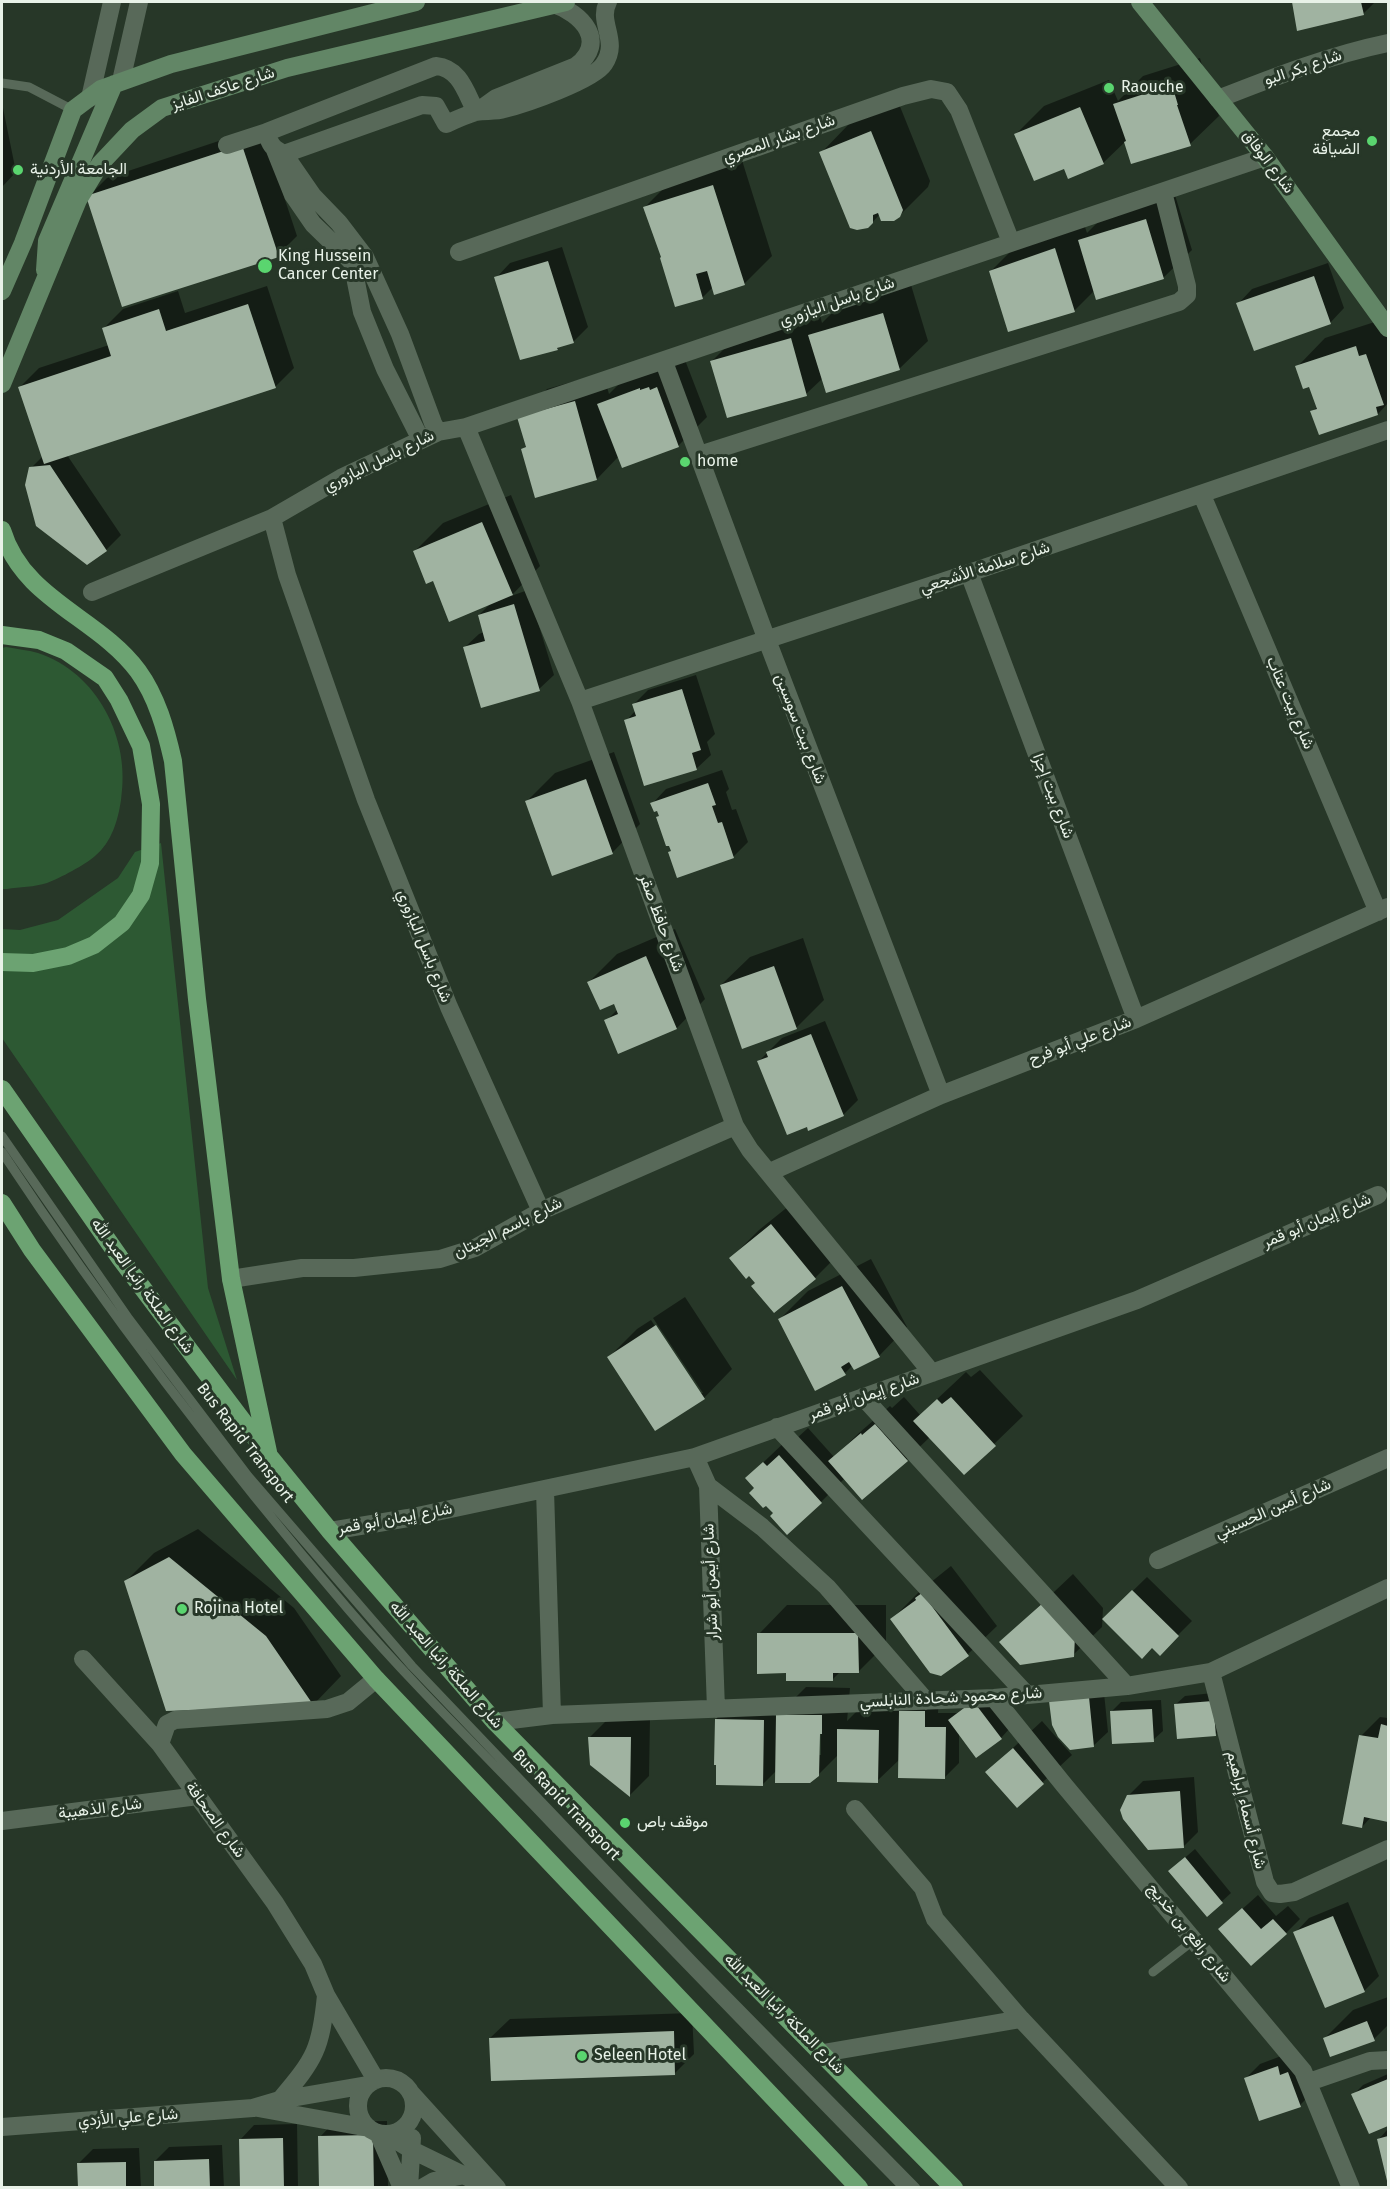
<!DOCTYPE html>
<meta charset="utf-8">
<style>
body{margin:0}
#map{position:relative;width:1390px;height:2189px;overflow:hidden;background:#273728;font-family:"Fira Sans",sans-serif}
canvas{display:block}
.frame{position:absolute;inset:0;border:3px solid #e8f2e8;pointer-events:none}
</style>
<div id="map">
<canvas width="1390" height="2189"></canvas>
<div class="frame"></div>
</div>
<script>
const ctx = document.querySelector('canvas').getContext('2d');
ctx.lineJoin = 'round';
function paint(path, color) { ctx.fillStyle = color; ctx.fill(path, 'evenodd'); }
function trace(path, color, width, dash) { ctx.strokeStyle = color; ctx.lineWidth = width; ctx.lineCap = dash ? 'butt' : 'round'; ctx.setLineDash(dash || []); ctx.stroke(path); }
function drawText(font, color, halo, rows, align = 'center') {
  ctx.font = font + ' "Fira Sans",Vazirmatn,sans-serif'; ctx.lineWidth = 6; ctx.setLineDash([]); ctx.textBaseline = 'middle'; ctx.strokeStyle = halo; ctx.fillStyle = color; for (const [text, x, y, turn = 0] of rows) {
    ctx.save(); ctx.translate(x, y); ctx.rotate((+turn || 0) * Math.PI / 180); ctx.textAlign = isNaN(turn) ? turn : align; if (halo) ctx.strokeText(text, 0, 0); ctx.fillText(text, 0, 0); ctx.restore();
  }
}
paint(new Path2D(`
 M6 647C16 649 28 650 38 653 98 673 131 739 121 800 118 820 112 842 95 856 85 865 60 878 47 883 35 887 19 887 7 889H2V648Z
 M161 843 208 1288 237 1380 2 1038V929L20 930 58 920 118 878 135 852Z`), '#2d5933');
paint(new Path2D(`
 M1293 2H1375L1363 14 1299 29Z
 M1200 58 1210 93 1211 92 1219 116 1190 144 1132 162 1126 141 1103 163 1065 167 1016 134 1044 106 1109 80 1118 101 1143 76Z
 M2 103 16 172 2 187Z
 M899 104 930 181 928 187 899 216 880 214 868 227 821 153 849 124Z
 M261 127 297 236 278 255 88 197 107 178Z
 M741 157 772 256 744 284 713 287 703 297 676 305 663 257 645 207 673 179Z
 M1174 192 1192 250 1163 278 1095 290 1074 311 991 271 1019 243 1083 221 1087 233 1108 212Z
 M562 247 588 327 574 341 561 345 557 349 496 278 510 263Z
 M1328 263 1344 308 1330 323 1238 304 1252 289Z
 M911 285 928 341 899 369 823 378 806 394 712 361 740 333 819 311 822 323 838 307Z
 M267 286 294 368 275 387 67 455 121 535 106 550 87 563 31 468 43 456 20 387 39 368 109 345 104 328 123 309 178 291 185 313Z
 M1384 319 1388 329V403L1378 414 1312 412 1318 406 1310 385 1297 367 1325 338Z
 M685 360 707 417 678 446 623 466 619 456 597 479 523 449 527 445 519 417 547 389 603 373 609 394 627 376Z
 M511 495 540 566 511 596 528 590 554 675 539 689 464 648 479 634 484 632 479 615 492 602 433 579 414 552 443 523Z
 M696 675 715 734 707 742 711 755 696 769 626 721 636 710 634 704 648 690Z
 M614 752 640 824 612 853 527 801 555 773Z
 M722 770 729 789 726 792 732 810 736 809 748 842 734 856 678 876 670 852 672 849 660 815 652 804 666 789Z
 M675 929 705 999 677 1028 619 1052 606 1021 618 1009 615 1002 589 982 617 954Z
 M803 938 824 1000 796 1028 721 985 750 957Z
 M825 1021 858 1100 843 1115 759 1061 782 1038Z
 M800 1197 843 1250 815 1278 756 1282 731 1258 759 1230Z
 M871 1259 907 1327 879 1356 853 1365 845 1373 780 1319 808 1291Z
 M685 1297 732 1369 704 1398 609 1357 637 1329 651 1320 699 1393H703L653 1318Z
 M980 1370 1023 1416 964 1473 930 1437 906 1460 845 1478 821 1502 775 1513 747 1478 792 1435 796 1439 808 1428 834 1457 859 1433 890 1406 892 1408 904 1397 920 1415 966 1372 971 1377Z
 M198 1529 294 1608 341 1676 314 1704 126 1581 154 1553Z
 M951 1566 997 1626 968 1654 941 1674 892 1619 920 1591Z
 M1073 1574 1103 1608 1102 1627 1073 1655 1001 1642Z
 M1147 1577 1192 1621 1160 1653 1152 1646 1104 1619Z
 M787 1605H886V1644L858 1672H840L832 1680 787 1672 759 1634Z
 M1103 1683 1108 1732 1093 1746 1053 1724Z
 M806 1687 850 1688 847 1721 867 1701 939 1698 938 1713H957L979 1697 986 1698 1010 1728 1001 1738 959 1733V1763L945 1777 900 1759 877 1781 838 1755 818 1775 777 1770 762 1785 716 1719 730 1705 777 1716ZM818 1727H821V1755H818Z
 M1222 1692 1225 1725 1215 1735 1175 1705 1185 1696Z
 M1161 1700 1163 1731 1153 1740 1112 1711 1121 1702Z
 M1380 1717 1388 1718V1820L1371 1817 1362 1827 1361 1736Z
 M609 1718 650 1719 649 1776 630 1795 592 1765 590 1737Z
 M1042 1721 1072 1755 1017 1806 987 1772Z
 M1194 1777 1198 1832 1184 1846 1128 1796 1143 1781Z
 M1195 1849 1231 1893 1207 1915 1180 1862Z
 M1258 1895 1276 1916 1288 1906 1300 1919 1286 1933 1220 1929Z
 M1348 1902 1379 1976 1365 1990 1326 2006 1295 1933 1309 1918Z
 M1388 1997V2025L1374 2039H1324L1353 2010Z
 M692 2013 694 2054 675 2073 490 2038 510 2019Z
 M1292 2052 1314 2091 1300 2105 1246 2078 1260 2064Z
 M1388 2074V2125L1369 2132 1353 2095 1363 2085Z
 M387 2121 388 2188H321L320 2137 334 2122Z
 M297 2124 298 2188H241L240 2140 254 2125Z
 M1388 2129V2180L1378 2140Z
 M222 2145 224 2188H156L155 2161 169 2147Z
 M139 2148 141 2188H80L79 2163 93 2149Z`), '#0007');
paint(new Path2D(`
 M1292 2H1361L1364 15 1297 31Z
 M1172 85 1178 105H1177L1191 146 1131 164 1124 142 1126 141 1113 104Z
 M1080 107 1104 164 1068 179 1064 169 1034 181 1014 134Z
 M871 131 903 210 900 217 894 221H881L878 213 873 215V223L868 228 857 230 850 228 819 152Z
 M242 145 279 257 122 307 86 196Z
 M713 185 745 285 714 295 707 271 696 274 703 299 675 307 660 258 661 257 643 207Z
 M1146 219 1164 279 1096 300 1078 240Z
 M1055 248 1075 312 1008 332 989 271Z
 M548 261 574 343 557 348 558 350 520 360 494 277Z
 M1314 276 1331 324 1254 351 1236 303Z
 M248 304 276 388 44 464 18 387 111 356 102 328 159 309 166 331Z
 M883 313 900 370 826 393 808 335Z
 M791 338 807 396 727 418 710 361Z
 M1356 346 1359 356 1366 354 1384 405 1376 407 1378 415 1319 435 1310 411 1317 409 1309 387 1303 389 1295 366Z
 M649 387 650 390 657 387 679 447 622 468 597 404 640 388V390Z
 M575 401 597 480 535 498 521 449 526 447 517 417Z
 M50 465 107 551 87 565 36 526 25 485 29 467Z
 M482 522 513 595 449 622 433 581 426 584 413 551Z
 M514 604 540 691 481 708 463 647 485 641 478 615Z
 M682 689 701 750 692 753 697 770 644 786 624 720 636 716 632 704Z
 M586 779 613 854 552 876 525 801Z
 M708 783 716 805 712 806 718 823 722 822 734 858 677 878 668 852 671 851 669 846H666L656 817 659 816 657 811 654 812 650 803Z
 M646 956 677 1029 618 1054 604 1020 618 1014 614 1004 600 1010 587 982Z
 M774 966 797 1029 742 1049 720 985Z
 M811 1034 844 1116 808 1131 807 1127 787 1135 757 1061 768 1057 766 1052Z
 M771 1224 816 1279 774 1313 751 1286 755 1283 749 1276 746 1279 729 1258Z
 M842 1286 880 1357 854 1370 849 1362 841 1367 846 1375 815 1391 778 1319Z
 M656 1325 705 1399 655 1431 607 1357Z
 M951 1397 996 1446 964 1475 913 1421 937 1399 942 1404Z
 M875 1424 908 1461 862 1500 828 1461 861 1433 862 1435Z
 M779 1455 822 1503 787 1535 770 1516 773 1513 766 1506 763 1508 749 1493 754 1488 745 1478 763 1462 767 1466Z
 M169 1557 266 1636 314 1706 166 1711 124 1581Z
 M1132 1590 1179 1636 1160 1656 1152 1648 1142 1659 1102 1619Z
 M922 1593 969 1656 941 1676 930 1673 890 1619 916 1600 915 1598Z
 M1044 1602 1075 1636 1074 1657 1020 1665 999 1642Z
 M757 1633H858L859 1673H833V1681H786V1673L757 1674Z
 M1089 1697 1094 1747 1070 1750 1058 1737 1052 1725 1049 1701Z
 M1213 1701 1216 1736 1177 1739 1174 1704Z
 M968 1705 977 1706 1002 1739 976 1758 948 1720Z
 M1152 1709 1154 1742 1112 1744 1110 1711Z
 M899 1711H925V1727H946L945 1779 898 1778Z
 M776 1715H822V1734H820L819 1776 810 1783H775Z
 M715 1719 764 1720 763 1786 716 1785V1765H714Z
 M1381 1724 1388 1726V1822L1364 1817 1362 1828 1342 1824 1359 1735 1378 1738Z
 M837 1729 879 1730 878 1783 837 1782Z
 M588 1737H631L630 1797 590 1765Z
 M1013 1748 1044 1784 1017 1808 985 1772Z
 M1180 1791 1184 1848 1148 1850 1123 1819 1120 1810 1127 1795Z
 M1185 1857 1223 1903 1207 1917 1168 1871Z
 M1242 1908 1261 1929 1273 1919 1287 1934 1251 1966 1218 1929Z
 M1333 1916 1365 1992 1325 2008 1293 1932Z
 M1367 2021 1375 2041 1330 2057 1323 2038Z
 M674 2031 675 2075 491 2081 489 2038Z
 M1278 2066 1280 2075 1288 2072 1301 2107 1259 2121 1244 2078Z
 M1388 2079V2126L1369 2134 1351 2094Z
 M373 2135 374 2188H319L318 2136Z
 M1388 2136V2185L1377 2139Z
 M283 2138 284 2188H240L239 2139Z
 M209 2159 210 2188H154V2161Z
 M126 2162V2188H78L77 2163Z`), '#a0b3a1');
trace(new Path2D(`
 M2 83 29 87 73 110
 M2 1136 129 1319 248 1476 412 1666 696 1964 916 2188
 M2 1152C107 1311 224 1464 348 1609 408 1679 474 1744 538 1810 659 1937 781 2062 904 2188
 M1153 1972 1194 1940`), '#586959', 9);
trace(new Path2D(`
 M121 81 139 2
 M90 98 112 2
 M1218 99C1274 77 1330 55 1388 43
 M478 111 496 98 576 66C608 42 582 13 553 4
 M476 112C466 93 460 68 436 66L267 132C269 144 273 149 284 154L422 105 436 106 446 124C455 120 466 115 476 112 485 110 495 112 504 109 525 104 594 80 604 64 620 41 597 22 608 2
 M227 145 267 132
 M275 150 293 195 313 224 352 262 362 312 385 369 421 440
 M284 154 313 196 339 223 365 257 400 334 433 423 438 432
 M459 252 903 96 931 89 947 92 959 110 1011 242
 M664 362 767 640 941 1095
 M466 427 580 701 735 1126 750 1150 932 1373
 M699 455 1179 302 1187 295V286L1163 192
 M1202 495 1378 912
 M272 518 287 575 366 800 449 1007 541 1211
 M969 573 1136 1019
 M92 592 272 518 341 478 438 432 466 427 1265 157
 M580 701 969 573 1388 430
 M770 1172 941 1095 1136 1019 1388 907
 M231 1279 302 1268H354L440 1259 475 1248 541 1211 735 1126
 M863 1397 1127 1686
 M777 1427 1027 1695
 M695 1457 708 1486 716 1709
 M708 1486 762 1527 827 1587 926 1701
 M545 1490 552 1715
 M330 1531 408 1518 695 1457 1137 1300 1378 1195
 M1158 1560 1388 1458
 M83 1659 160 1744 275 1903 313 1964 326 1995 376 2080
 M1211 1672 1265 1882 1272 1893 1280 1894 1294 1892 1388 1849
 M994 1698 1064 1785 1303 2071 1351 2188
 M495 1722 552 1715 994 1698 1127 1686 1211 1672 1388 1588
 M160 1744 167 1724 175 1720 327 1709 348 1702 376 1679
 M855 1809 923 1888 935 1919 1021 2019 1179 2188
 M2 1821 198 1796
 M823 2053 1021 2019
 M358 2106a28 28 0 1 1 56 0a28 28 0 1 1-56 0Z
 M1309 2082 1370 2061 1388 2060
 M410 2092 497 2188
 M280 2100C315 2059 321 2049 326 1995
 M258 2108 369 2128
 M2 2127 253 2108 280 2100 367 2085
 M378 2133 402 2188
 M386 2134 412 2150 490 2188
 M409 2188 412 2138
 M422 2188 434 2181 465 2175`), '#586959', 18);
trace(new Path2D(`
 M1140 2 1265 157 1388 328
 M45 270 47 241 114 84
 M2 291 23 243 73 110 101 89 171 64 416 2
 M2 384 78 200 100 164 132 130 162 108 287 68 566 2`), '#628666', 18);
trace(new Path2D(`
 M2 530C23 600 98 617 138 671 157 697 166 730 173 761L197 999 231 1279 268 1452
 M2 635 39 640 66 651 105 678 119 700 141 746 151 804 150 863 141 895 122 923 94 945 68 956 33 963 2 962
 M2 1089 120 1258 269 1456 330 1531 495 1722 954 2188
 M2 1203 32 1250 183 1454 376 1679 859 2188`), '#6ca372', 18);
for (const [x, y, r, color] of [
 [1109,88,6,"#5ad56f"],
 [1372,141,6,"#5ad56f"],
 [18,170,6,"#5ad56f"],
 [265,266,8,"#5ad56f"],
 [685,462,6,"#5ad56f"],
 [182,1609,6,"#5ad56f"],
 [625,1823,6,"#5ad56f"],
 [582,2056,6,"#5ad56f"]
]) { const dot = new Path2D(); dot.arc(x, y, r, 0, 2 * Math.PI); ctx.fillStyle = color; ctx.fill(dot); trace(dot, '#273728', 2); }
drawText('16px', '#e8f2e8', '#273728', [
 ["شارع بكر البو",1303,68,-19],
 ["شارع عاكف الفايز",223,89,-18],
 ["شارع بشار المصري",779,139,-19],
 ["شارع الوفاق",1268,162,53],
 ["شارع باسل اليازوري",837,302,-19],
 ["شارع باسل اليازوري",379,461,-26],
 ["شارع سلامة الأشجعي",985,568,-18],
 ["شارع بيت عتاب",1290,703,67],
 ["شارع بيت سوسين",800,729,69],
 ["شارع بيت إجزا",1053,796,69],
 ["شارع حافظ صقر",661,923,70],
 ["شارع باسل اليازوري",424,946,68],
 ["شارع علي أبو فرح",1080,1041,-21],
 ["شارع إيمان أبو قمر",1317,1221,-23],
 ["شارع باسم الجيتان",508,1228,-26],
 ["شارع الملكة رانيا العبد الله",142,1286,54],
 ["شارع إيمان أبو قمر",864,1397,-19],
 ["Bus Rapid Transport",245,1443,52],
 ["شارع أمين الحسيني",1273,1509,-24],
 ["شارع إيمان أبو قمر",395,1519,-10],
 ["شارع أيمن أبو شرار",711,1582,-92],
 ["شارع الملكة رانيا العبد الله",446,1665,49],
 ["شارع محمود شحادة النابلسي",951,1698,-3],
 ["Bus Rapid Transport",566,1805,46],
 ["شارع الذهيبة",100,1809,-7],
 ["شارع أسماء إبراهيم",1246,1810,76],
 ["شارع الصحافة",215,1820,54],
 ["شارع رافع بن خديج",1189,1933,51],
 ["شارع الملكة رانيا العبد الله",784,2014,45],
 ["شارع علي الأزدي",128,2118,-4]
]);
drawText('16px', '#e8f2e8', '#273728', [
 ["Raouche",1121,88],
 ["مجمع",1360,132,"right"],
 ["الضيافة",1360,150,"right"],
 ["الجامعة الأردنية",30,170],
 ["King Hussein",278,257],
 ["Cancer Center",278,275],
 ["home",697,462],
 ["Rojina Hotel",194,1609],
 ["موقف باص",637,1823],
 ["Seleen Hotel",594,2056]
], 'left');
</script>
